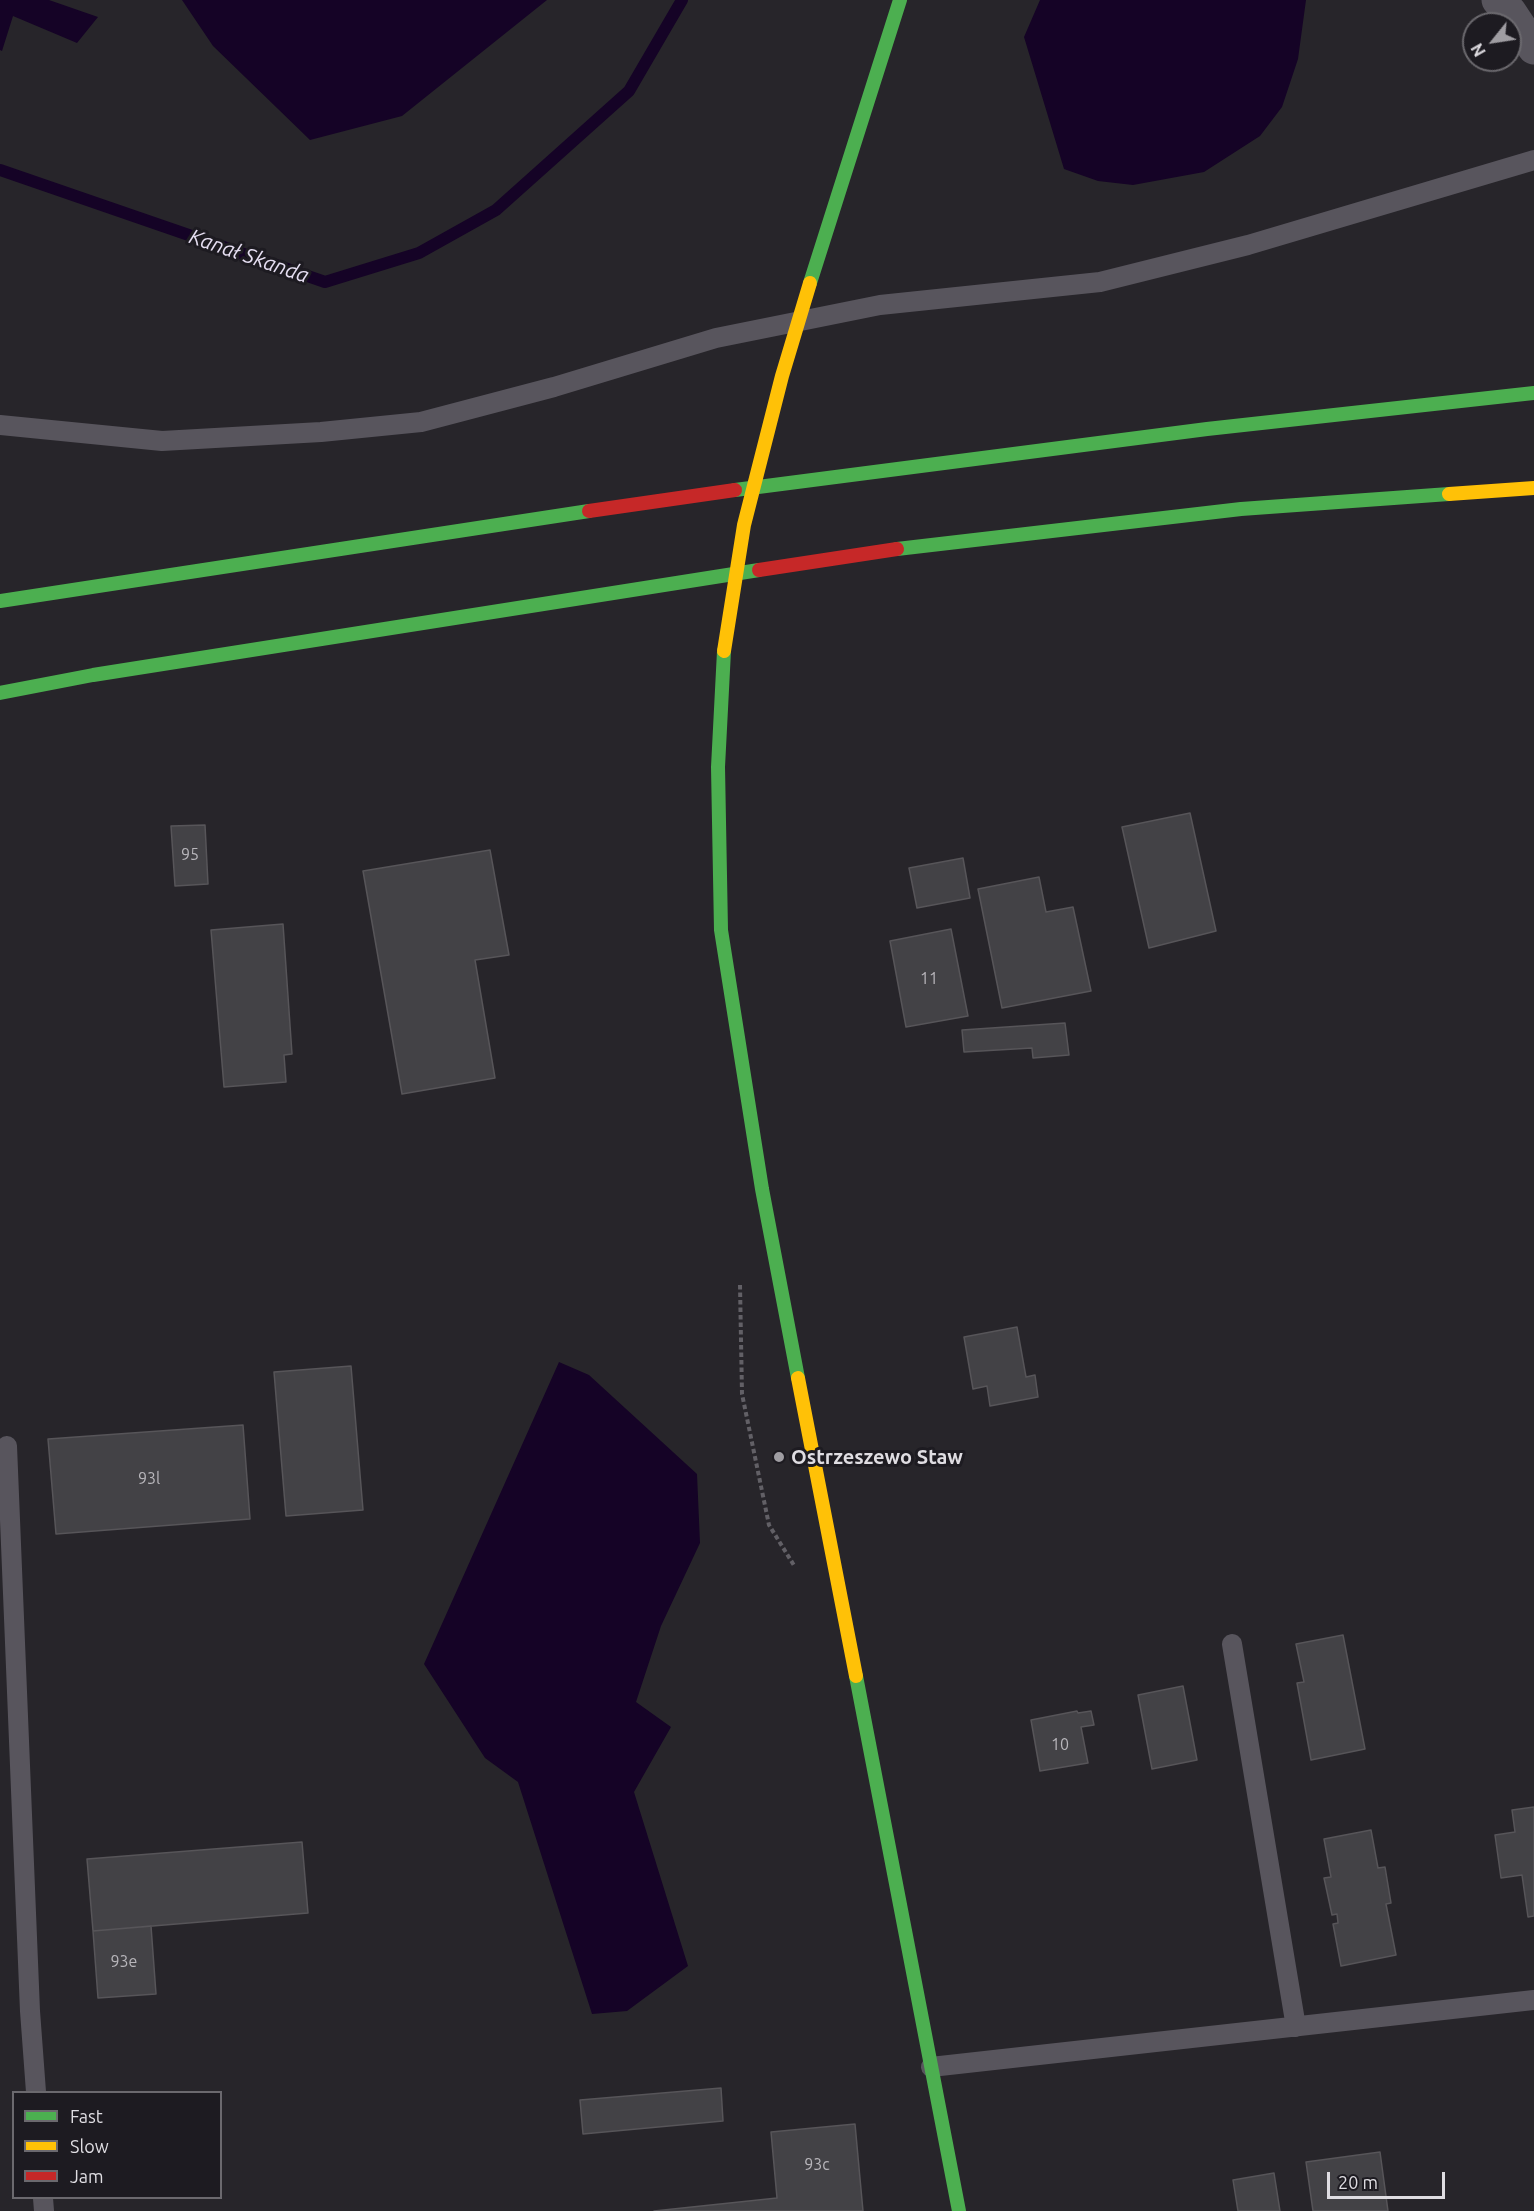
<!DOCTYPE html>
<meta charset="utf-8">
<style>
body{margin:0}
#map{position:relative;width:1534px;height:2211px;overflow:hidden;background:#27252a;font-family:Ubuntu,sans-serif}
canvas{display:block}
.legend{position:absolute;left:12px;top:2091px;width:210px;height:108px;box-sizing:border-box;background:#1d1b21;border:2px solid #6b696e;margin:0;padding:8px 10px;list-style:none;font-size:18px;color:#dfdde2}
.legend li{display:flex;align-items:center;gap:12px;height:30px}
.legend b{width:30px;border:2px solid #6b696e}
.north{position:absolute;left:1462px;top:12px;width:60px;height:60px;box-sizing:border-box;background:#1d1b21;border:2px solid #6b696e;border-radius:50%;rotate:240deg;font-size:16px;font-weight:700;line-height:24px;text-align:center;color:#dfdde2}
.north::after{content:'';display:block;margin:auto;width:21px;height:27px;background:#9f9da2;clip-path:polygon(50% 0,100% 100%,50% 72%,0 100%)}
.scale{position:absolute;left:1327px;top:2172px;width:118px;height:27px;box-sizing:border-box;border:3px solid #dfdde2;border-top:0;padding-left:8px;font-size:18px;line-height:21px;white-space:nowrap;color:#dfdde2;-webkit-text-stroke:4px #1d1b21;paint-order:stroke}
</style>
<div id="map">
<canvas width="1534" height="2211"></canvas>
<ul class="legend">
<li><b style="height:8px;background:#4caf50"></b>Fast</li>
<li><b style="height:8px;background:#ffc107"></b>Slow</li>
<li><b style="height:8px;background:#c62828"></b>Jam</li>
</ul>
<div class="north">N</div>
<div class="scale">20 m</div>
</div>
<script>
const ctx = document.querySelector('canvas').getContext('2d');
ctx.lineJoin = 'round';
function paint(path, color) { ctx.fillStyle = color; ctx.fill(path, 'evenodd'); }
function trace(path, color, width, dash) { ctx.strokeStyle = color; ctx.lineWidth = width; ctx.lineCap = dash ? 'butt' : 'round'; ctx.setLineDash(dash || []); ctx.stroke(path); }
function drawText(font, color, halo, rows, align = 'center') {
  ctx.font = font + ' Ubuntu,sans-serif'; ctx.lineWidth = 6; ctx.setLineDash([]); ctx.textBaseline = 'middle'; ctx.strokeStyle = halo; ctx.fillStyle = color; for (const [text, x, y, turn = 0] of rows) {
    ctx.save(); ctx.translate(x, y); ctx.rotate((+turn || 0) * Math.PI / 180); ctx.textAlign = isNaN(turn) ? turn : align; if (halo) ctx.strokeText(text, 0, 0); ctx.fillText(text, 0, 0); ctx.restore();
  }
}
paint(new Path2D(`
 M0 0H49L98 17 77 43 13 16 2 51 0 50Z
 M182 0H547L402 116 310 140 213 46Z
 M1040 0H1306L1298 59 1282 107 1260 136 1204 172 1133 185 1098 181 1064 169 1024 37Z
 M559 1362 589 1375 697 1474 700 1543 661 1626 636 1702 671 1727 634 1792 688 1966 627 2011 592 2014 518 1782 485 1758 424 1664Z`), '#150326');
trace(new Path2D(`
 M0 170 325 282 419 253 496 210 629 91 682 0`), '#150326', 12);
const building = new Path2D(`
 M1190 813 1216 931 1149 948 1122 827Z
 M205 825 208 884 175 886 171 826Z
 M490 850 509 955 475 960 495 1078 402 1094 363 871Z
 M963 858 970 898 917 908 909 868Z
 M1039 877 1046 912 1073 907 1091 991 1002 1008 978 889Z
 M283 924 292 1054 284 1055 286 1082 224 1087 211 930Z
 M951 929 968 1016 906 1027 890 941Z
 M1065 1023 1069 1055 1033 1058 1032 1048 964 1052 962 1030Z
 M1017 1327 1026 1377 1035 1375 1038 1397 990 1406 987 1386 973 1389 964 1337Z
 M351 1366 363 1510 286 1516 274 1372Z
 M243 1425 250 1519 56 1534 48 1439Z
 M1343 1635 1365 1749 1311 1760 1297 1683 1304 1682 1296 1644Z
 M1183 1686 1197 1760 1152 1769 1138 1695Z
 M1077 1711 1078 1713 1091 1711 1094 1725 1081 1727 1088 1763 1040 1771 1031 1720Z
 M1534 1807V1916L1528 1917 1522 1875 1501 1878 1495 1835 1515 1832 1512 1810Z
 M1371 1830 1378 1868 1385 1867 1391 1903 1386 1904 1396 1955 1341 1966 1333 1924 1338 1923 1337 1914 1332 1915 1324 1878 1331 1877 1324 1839Z
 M302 1842 308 1913 93 1931 87 1859Z
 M151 1926 156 1994 98 1998 93 1931Z
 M721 2088 723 2121 583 2134 580 2100Z
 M855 2124 863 2211H654L777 2198 771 2132Z
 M1380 2152 1388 2211H1313L1306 2162Z
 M1274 2173 1280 2211H1238L1233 2180Z`);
paint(building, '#434246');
trace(building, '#575559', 1.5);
trace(new Path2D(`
 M740 1285 742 1394 769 1525 795 1567`), '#626066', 4, [4.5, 3]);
trace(new Path2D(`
 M0 425 162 441 321 432 421 422 554 387 716 338 880 305 1100 282 1248 245 1534 160
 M7 1446 30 2011 36 2092
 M1232 1644 1296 2027
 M931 2067 1534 2000
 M43 2198 44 2211`), '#58555d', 20);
trace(new Path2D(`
 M1498 0 1510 12 1534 48`), '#58555d', 33);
trace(new Path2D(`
 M810 283 900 0
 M735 490 1207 429 1534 393
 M897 549 1241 509 1449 494
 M0 601 589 511
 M724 651 718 767 721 930 762 1189 798 1378
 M0 693 93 675 759 570
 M856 1676 959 2211`), '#4caf50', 14);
trace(new Path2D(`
 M1449 494 1534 488
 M798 1378 856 1676`), '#ffc107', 14);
trace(new Path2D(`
 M589 511 735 490
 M759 570 897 549`), '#c62828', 14);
trace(new Path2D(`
 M724 651 744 525 782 376 810 283`), '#ffc107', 14);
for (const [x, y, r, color] of [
 [779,1457,6,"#9f9da2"]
]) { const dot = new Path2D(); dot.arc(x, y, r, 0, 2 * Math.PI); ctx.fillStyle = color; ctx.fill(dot); trace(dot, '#1d1b21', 2); }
drawText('16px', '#b8b6bb', null, [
 ["95",190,855],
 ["11",929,979],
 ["93l",149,1479],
 ["10",1060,1745],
 ["93e",124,1962],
 ["93c",817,2165]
]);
drawText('bold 20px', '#dfdde2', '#1d1b21', [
 ["Ostrzeszewo Staw",791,1457]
], 'left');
drawText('italic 21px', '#e6dff2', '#1d1b21', [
 ["Kanał Skanda",249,256,19]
]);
</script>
